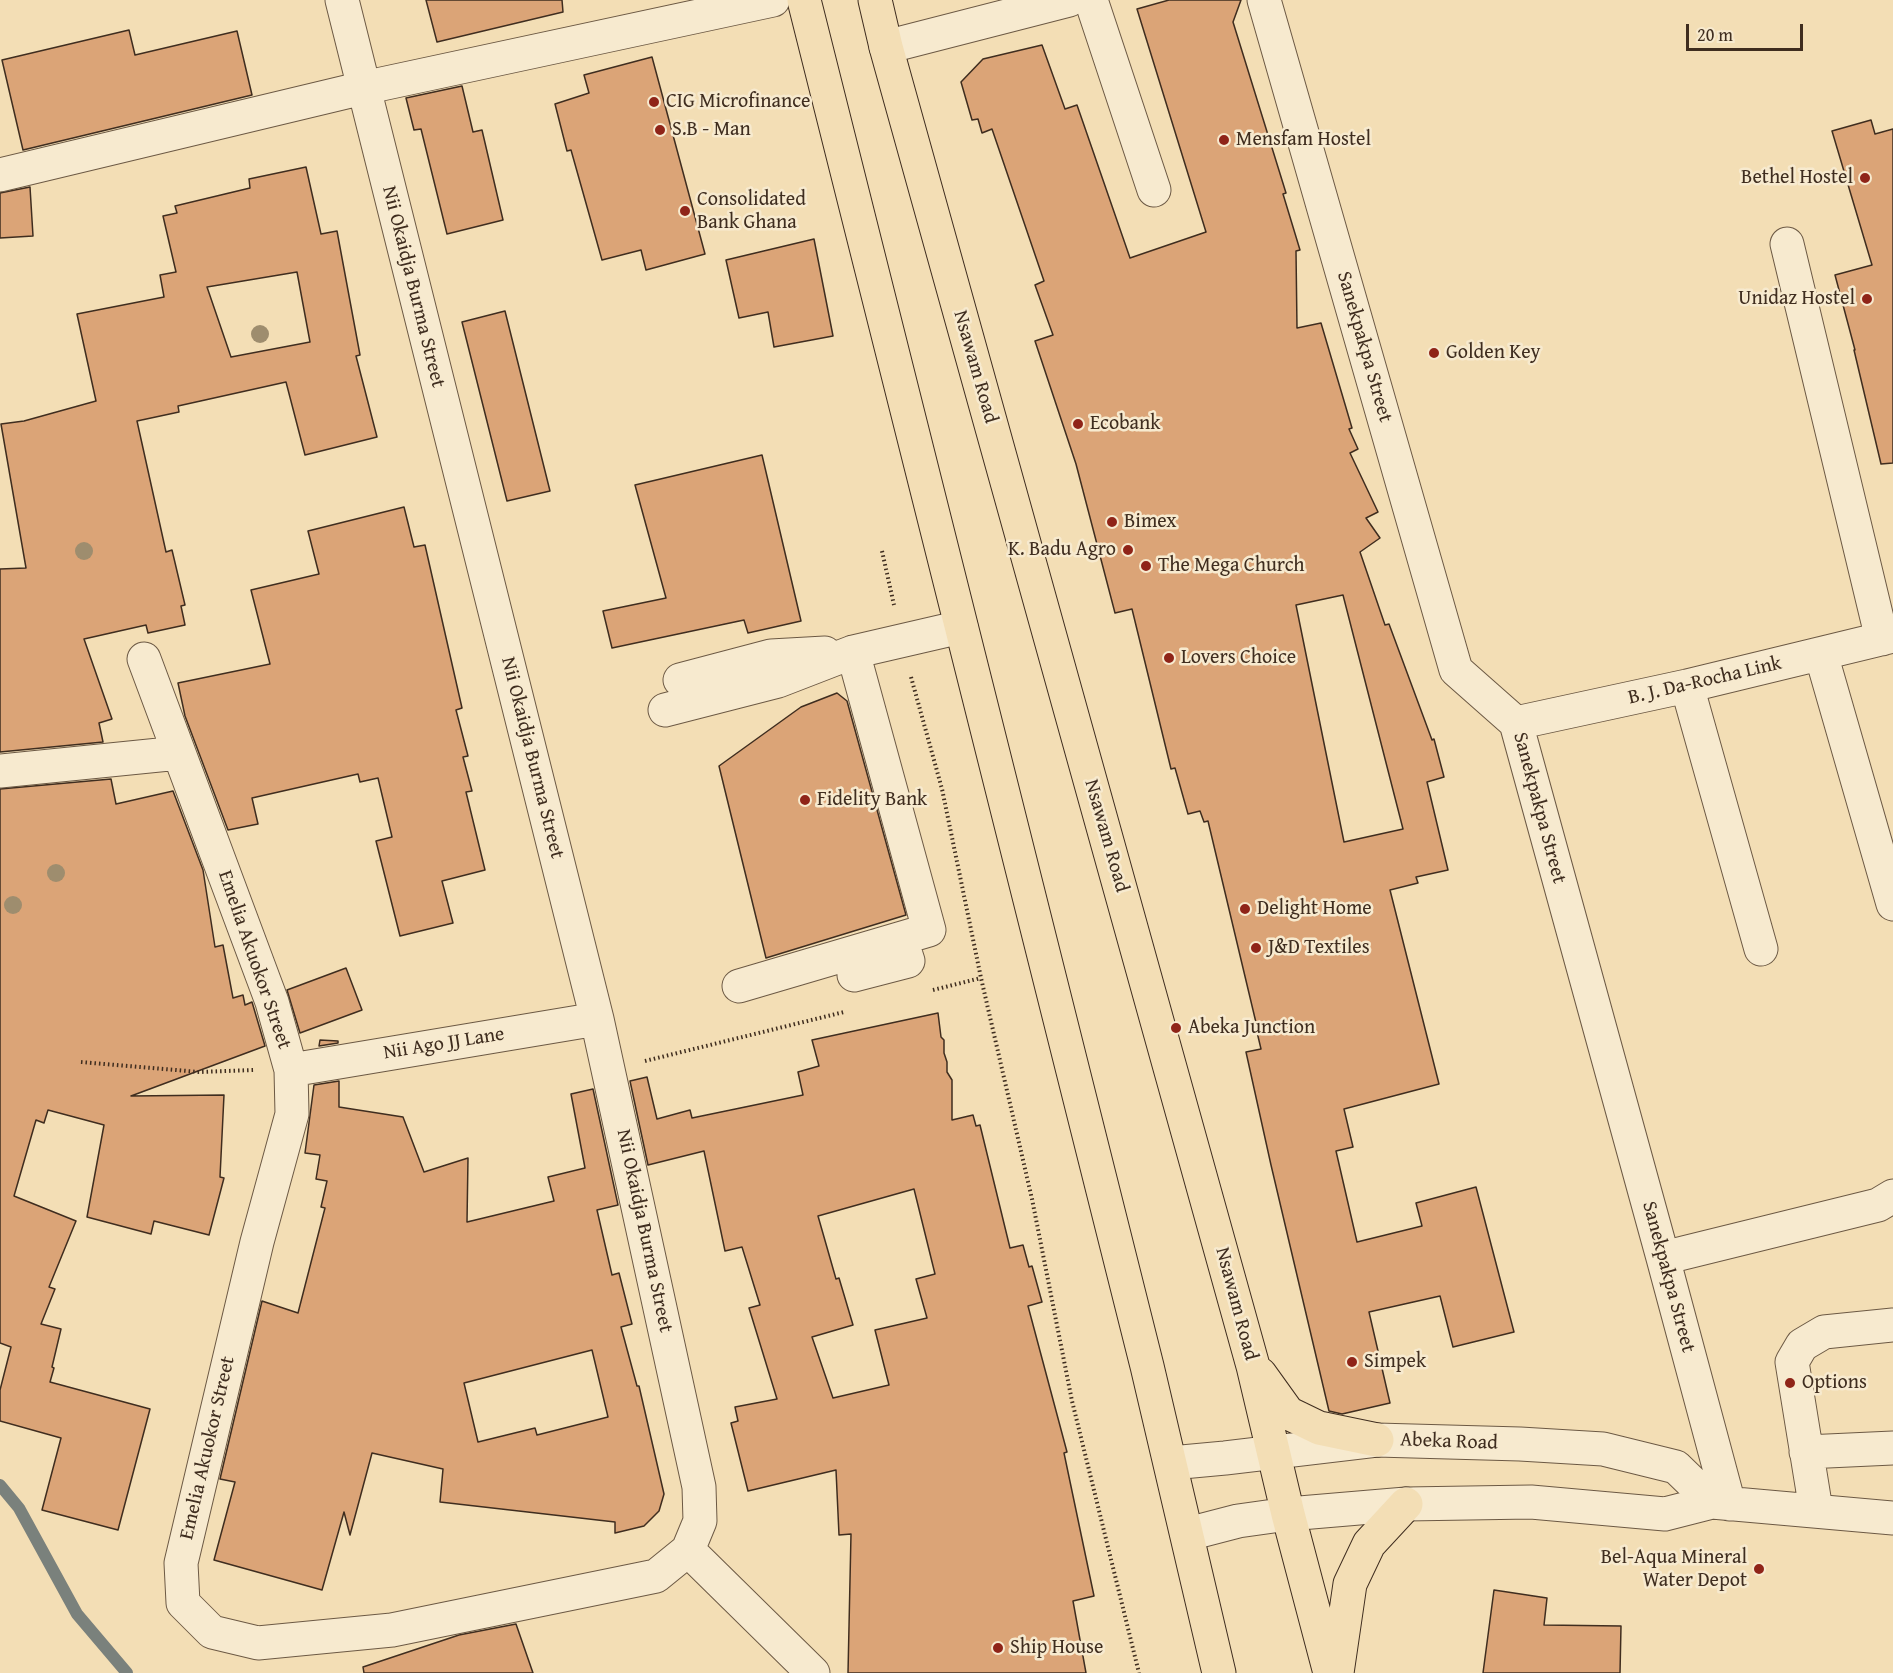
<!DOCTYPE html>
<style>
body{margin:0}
#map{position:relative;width:1893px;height:1673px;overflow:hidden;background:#f3deb5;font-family:"Gentium Book Plus",serif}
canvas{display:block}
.scale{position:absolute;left:1686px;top:24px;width:117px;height:27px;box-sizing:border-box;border:3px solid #3f2d1f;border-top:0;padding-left:8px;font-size:18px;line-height:21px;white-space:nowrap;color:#3f2d1f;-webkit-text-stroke:4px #f7eacf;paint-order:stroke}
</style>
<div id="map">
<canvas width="1893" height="1673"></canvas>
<div class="scale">20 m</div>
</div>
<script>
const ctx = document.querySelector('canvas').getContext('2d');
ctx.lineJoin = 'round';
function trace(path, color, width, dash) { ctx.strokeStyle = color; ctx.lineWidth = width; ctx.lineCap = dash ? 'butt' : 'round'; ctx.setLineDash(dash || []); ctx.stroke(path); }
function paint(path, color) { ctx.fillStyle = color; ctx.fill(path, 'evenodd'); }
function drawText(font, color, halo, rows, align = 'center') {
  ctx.font = font + ' "Gentium Book Plus",serif'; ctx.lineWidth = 5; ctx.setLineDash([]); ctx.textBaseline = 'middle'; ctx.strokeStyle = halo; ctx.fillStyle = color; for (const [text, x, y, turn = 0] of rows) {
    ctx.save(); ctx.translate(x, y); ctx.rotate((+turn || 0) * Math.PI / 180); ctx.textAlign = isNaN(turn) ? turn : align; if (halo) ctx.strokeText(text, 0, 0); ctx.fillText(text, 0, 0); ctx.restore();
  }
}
trace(new Path2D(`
 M0 1485 19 1508 77 1614 127 1673`), '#7a817c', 12);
const building = new Path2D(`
 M426 0H562L563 12 437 42Z
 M1169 0H1241L1233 22 1286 193 1283 194 1300 250 1296 251 1297 328 1321 323 1352 428 1349 429 1358 449 1350 453 1378 512 1366 518 1380 538 1360 552 1385 625 1389 624 1432 740 1434 739 1444 777 1427 782 1448 870 1416 877 1418 883 1390 890 1439 1084 1344 1109 1353 1147 1336 1151 1357 1242 1422 1226 1416 1203 1476 1187 1514 1332 1453 1347 1440 1296 1369 1312 1390 1403 1342 1414 1329 1411 1271 1165 1246 1052 1261 1049 1257 1032 1258 1031 1208 821 1204 822 1200 811 1188 814 1175 768 1171 769 1132 609 1115 613 1076 464 1035 341 1053 335 1035 285 1044 281 992 129 982 133 978 119 972 120 961 82 983 59 1042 45 1065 109 1077 105 1130 258 1206 232 1137 9ZM1343 595 1403 829 1344 842 1296 605Z
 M129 30 135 55 237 31 252 95 23 150 2 60Z
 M652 57 705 254 646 270 641 250 602 260 571 150 567 151 555 104 589 93 584 75Z
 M462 86 473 132 482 130 503 220 447 234 421 129 414 130 406 98Z
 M1871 120 1875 134 1893 129V463L1881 464 1854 350H1855L1835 275 1872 265 1832 131Z
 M306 167 321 234 337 231 360 355 356 356 377 437 305 455 286 382 178 406 179 412 137 421 166 552 172 550 185 605 181 606 185 625 148 633 146 625 84 639 112 719 99 723 103 742 0 752V569L26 568 1 424 24 421 96 401 77 314 164 297 160 275 176 272 163 216 177 213 175 206 250 188 249 179ZM297 272 310 342 231 357 207 287Z
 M30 187 33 236 0 238V193Z
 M814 239 833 336 774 347 768 312 739 318 726 260Z
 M505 311 550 491 507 501 462 322Z
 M762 455 801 621 748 633 744 620 612 648 603 611 666 598 635 485Z
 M404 507 414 547 425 545 462 708 456 710 468 756 463 757 472 791 466 792 485 870 442 881 453 923 400 936 376 841 392 837 378 778 360 782 358 774 252 798 258 824 228 830 185 716 178 683 270 664 251 590 319 574 308 531Z
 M837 693 847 701 906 915 766 958 719 766 801 707Z
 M111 779 116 804 173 791 203 870 215 947 223 945 233 998 243 995 245 1005 252 1002 265 1046 131 1096 224 1095 220 1177 224 1178 209 1235 154 1221 151 1234 87 1217 104 1125 48 1110 44 1123 36 1120 14 1196 76 1221 49 1287 55 1289 41 1324 61 1329 52 1367 54 1368 50 1382 150 1409 118 1530 42 1510 61 1438 0 1421V1390L11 1347 0 1343V789Z
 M346 968 362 1010 300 1033 287 990Z
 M938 1013 941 1037 944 1040V1053L947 1062V1072L952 1080V1120L973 1115 976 1126 980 1125 1010 1248 1023 1245 1029 1267 1032 1266 1042 1302 1028 1306 1067 1452 1064 1453 1094 1596 1073 1601 1086 1673H848L851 1534 839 1535 836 1470 748 1491 731 1423 738 1421 735 1407 777 1399 749 1308 760 1305 742 1247 725 1251 704 1151 648 1165 630 1081 647 1077 657 1119 690 1110 692 1118 803 1095 798 1072 819 1066 812 1040ZM914 1189 935 1274 916 1279 927 1318 875 1330 889 1385 833 1398 812 1337 853 1325 839 1278 836 1279 818 1216Z
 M320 1040 338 1041V1043L319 1046Z
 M339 1081V1107L403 1117 424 1172 468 1158 467 1222 554 1201 548 1177 585 1168 571 1094 593 1089 618 1205 597 1210 612 1275 619 1273 632 1324 621 1327 637 1386H639L664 1494 659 1511 644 1526 615 1533V1522L440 1502 443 1469 372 1453 350 1535 344 1512 322 1590 214 1560 235 1482 220 1479 262 1301 298 1313 325 1208 321 1207 327 1181 316 1179 320 1155 305 1153 314 1085ZM592 1350 608 1417 537 1435 535 1428 478 1442 464 1383Z
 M1494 1590 1547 1598 1544 1625 1621 1626 1620 1673H1483Z
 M516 1624 533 1673H364L363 1667 459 1635Z`);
paint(building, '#dba477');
trace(building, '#3f2d1f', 1.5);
const minor = new Path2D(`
 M1091 0 1154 190
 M1264 0 1456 670 1516 723 1663 1258 1729 1504
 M886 47 1069 0
 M0 175 363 88 773 0
 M1787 244 1882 639
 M1821 654 1893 904
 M144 659 272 1002 291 1070 292 1114 257 1242 181 1563 183 1603 212 1632 258 1643 392 1630 656 1576 688 1550 700 1521 699 1487 597 1019 342 0
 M680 680 771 656 825 653
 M1687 686 1761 949
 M665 710 778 681 853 652 961 627
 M1516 723 1687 686 1893 636
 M0 771 179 753
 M854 975 908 961 901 939
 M739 986 929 930 853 652
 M291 1070 597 1019
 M1663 1258 1878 1205 1893 1196
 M1806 1452 1893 1448
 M1171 1463 1225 1458 1377 1440 1520 1444 1603 1449 1676 1467 1712 1502
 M1816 1510 1792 1362 1802 1345 1824 1332 1893 1325
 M1188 1534 1238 1521 1288 1514 1406 1504 1531 1502 1665 1514 1712 1502 1893 1518
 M688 1550 813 1673`);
const highway = new Path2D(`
 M804 0 1147 1366 1219 1673
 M875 0 886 47 1253 1366 1288 1514 1330 1673
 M1260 1374 1288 1413 1319 1428 1377 1440
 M1337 1673 1350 1584 1369 1544 1406 1504`);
trace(minor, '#6c5944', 35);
trace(highway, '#3f2d1f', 35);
trace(new Path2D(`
 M882 551 894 605
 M911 677 942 789 981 978 1032 1199 1072 1401 1139 1673
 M933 990 981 978
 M645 1061 844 1012
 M81 1062 199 1072 254 1070`), '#3f2d1f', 4, [1.5, 3]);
trace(minor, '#f7eacf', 33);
trace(highway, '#f3deb5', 33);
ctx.fillStyle = '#9e8d6e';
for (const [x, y] of [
 [260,334],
 [84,551],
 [56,873],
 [13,905]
]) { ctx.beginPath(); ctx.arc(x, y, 9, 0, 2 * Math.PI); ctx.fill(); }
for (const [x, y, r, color] of [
 [654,102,6,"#8f2418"],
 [660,130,6,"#8f2418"],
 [1224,140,6,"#8f2418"],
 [1865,178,6,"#8f2418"],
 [685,211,6,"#8f2418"],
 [1867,299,6,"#8f2418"],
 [1434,353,6,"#8f2418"],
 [1078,424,6,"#8f2418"],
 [1112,522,6,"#8f2418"],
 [1128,550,6,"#8f2418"],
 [1146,566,6,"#8f2418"],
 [1169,658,6,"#8f2418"],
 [805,800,6,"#8f2418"],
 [1245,909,6,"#8f2418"],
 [1256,948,6,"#8f2418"],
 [1176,1028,6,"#8f2418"],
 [1352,1362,6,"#8f2418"],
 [1790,1383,6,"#8f2418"],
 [1759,1569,6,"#8f2418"],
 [998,1648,6,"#8f2418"]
]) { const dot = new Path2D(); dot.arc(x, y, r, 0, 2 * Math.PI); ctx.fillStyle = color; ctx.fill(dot); trace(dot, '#f7eacf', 2); }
drawText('20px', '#3f2d1f', '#f7eacf', [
 ["CIG Microfinance",666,102],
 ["S.B - Man",672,130],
 ["Mensfam Hostel",1236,140],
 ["Bethel Hostel",1853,178,"right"],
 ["Consolidated",697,200],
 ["Bank Ghana",697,223],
 ["Unidaz Hostel",1855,299,"right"],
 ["Golden Key",1446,353],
 ["Ecobank",1090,424],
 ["Bimex",1124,522],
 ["K. Badu Agro",1116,550,"right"],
 ["The Mega Church",1158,566],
 ["Lovers Choice",1181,658],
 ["Fidelity Bank",817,800],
 ["Delight Home",1257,909],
 ["J&D Textiles",1268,948],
 ["Abeka Junction",1188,1028],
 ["Simpek",1364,1362],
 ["Options",1802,1383],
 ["Bel-Aqua Mineral",1747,1558,"right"],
 ["Water Depot",1747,1581,"right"],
 ["Ship House",1010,1648]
], 'left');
drawText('20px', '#3f2d1f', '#f7eacf', [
 ["Nii Okaidja Burma Street",413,287,76],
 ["Sanekpakpa Street",1364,347,74],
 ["Nsawam Road",975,367,74],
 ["B. J. Da-Rocha Link",1705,681,-13],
 ["Nii Okaidja Burma Street",532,758,76],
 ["Sanekpakpa Street",1539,808,75],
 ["Nsawam Road",1106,836,74],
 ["Emelia Akuokor Street",254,960,71],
 ["Nii Ago JJ Lane",444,1044,-9],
 ["Nii Okaidja Burma Street",644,1231,78],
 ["Sanekpakpa Street",1668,1277,75],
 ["Nsawam Road",1236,1304,75],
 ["Abeka Road",1449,1442,2],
 ["Emelia Akuokor Street",208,1448,-77]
]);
</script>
